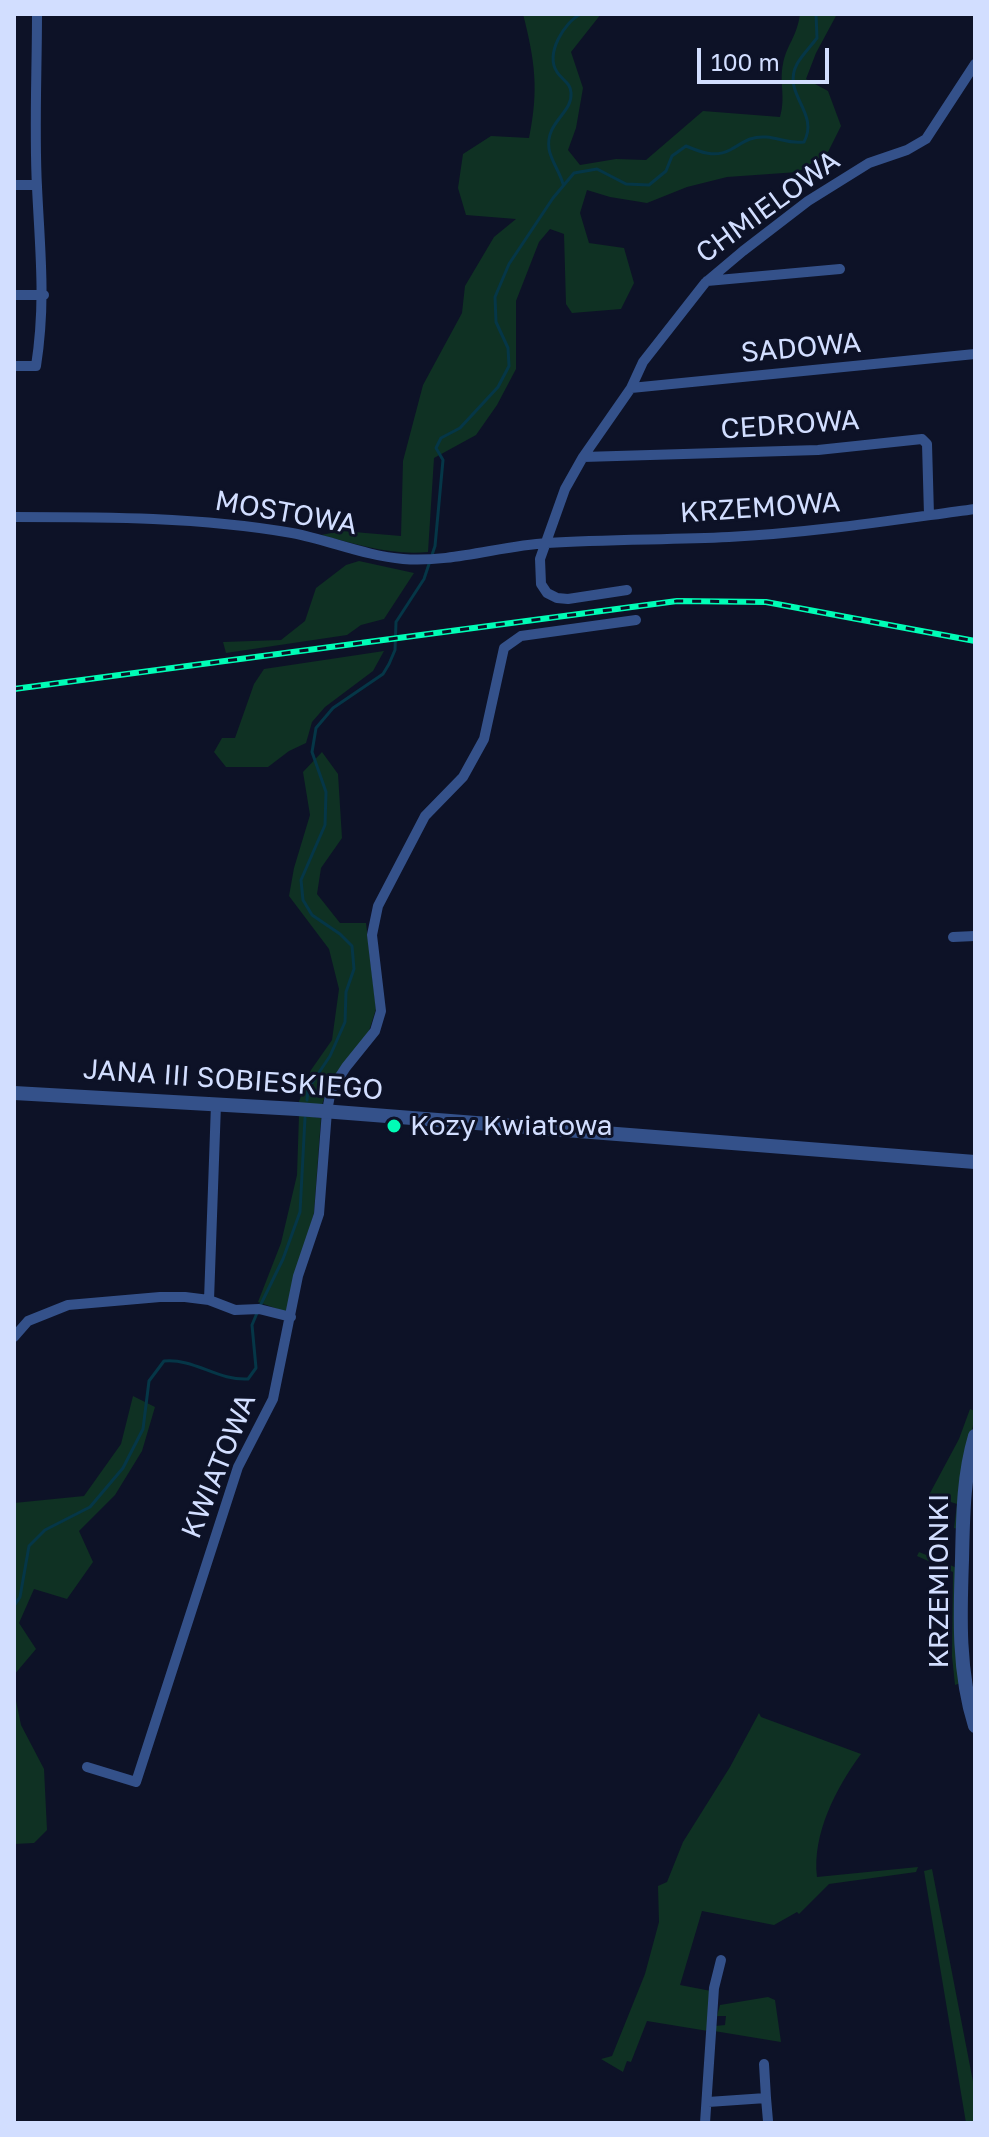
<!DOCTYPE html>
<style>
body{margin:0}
#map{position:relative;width:989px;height:2137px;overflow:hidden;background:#0d1227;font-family:"Golos Text",sans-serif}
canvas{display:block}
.frame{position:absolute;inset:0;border:16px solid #d2deff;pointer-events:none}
.scale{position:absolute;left:697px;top:48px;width:132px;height:36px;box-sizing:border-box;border:4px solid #d2deff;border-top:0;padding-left:10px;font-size:24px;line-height:28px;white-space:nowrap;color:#d2deff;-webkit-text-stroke:6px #0d1227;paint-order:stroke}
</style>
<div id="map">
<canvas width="989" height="2137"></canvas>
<div class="frame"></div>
<div class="scale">100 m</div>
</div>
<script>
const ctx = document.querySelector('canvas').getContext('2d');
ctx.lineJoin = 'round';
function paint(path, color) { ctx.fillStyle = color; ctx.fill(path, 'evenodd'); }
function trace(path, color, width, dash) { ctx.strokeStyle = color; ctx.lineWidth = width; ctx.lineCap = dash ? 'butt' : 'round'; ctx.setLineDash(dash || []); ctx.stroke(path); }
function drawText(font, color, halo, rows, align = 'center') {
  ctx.font = font + ' "Golos Text",sans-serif'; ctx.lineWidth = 6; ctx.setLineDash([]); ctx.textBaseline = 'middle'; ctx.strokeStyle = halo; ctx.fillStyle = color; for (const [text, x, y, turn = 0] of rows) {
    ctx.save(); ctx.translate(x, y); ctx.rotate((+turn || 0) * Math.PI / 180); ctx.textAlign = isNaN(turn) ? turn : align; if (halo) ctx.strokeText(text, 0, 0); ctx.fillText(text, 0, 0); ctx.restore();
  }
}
paint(new Path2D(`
 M523 14H601L571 52 583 88 576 128 568 150 580 165 616 159 646 160 703 111 780 117C786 97 779 82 783 64 786 46 797 37 800 14H837L816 53 806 79 828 91 841 126 828 152 798 172 727 177 687 187 647 203 610 197 587 190 580 213 589 243 624 248 634 283 621 309 572 313 566 304 564 234 550 229 539 242 516 301V369L497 405 476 435 434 458 428 552C393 556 355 544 321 535L342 531 401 536 403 461 423 385 462 313 465 286 494 237 516 219 466 215 458 188 463 154 491 136 529 138C539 90 535 61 523 14Z
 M359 561 414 573 384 619 361 625 347 635 226 653 223 642 281 640 305 621 316 588 346 565Z
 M384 651 373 671 325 707 312 722 306 743 289 751 268 767H226L214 752 222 738H235L254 684 264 669Z
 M322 752 338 774 342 838 321 868 317 894 340 923H366L376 1009 369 1031 328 1086 322 1105 298 1104 311 1070 332 1040 339 989 329 949 289 896 294 868 310 815 303 772Z
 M299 1115 321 1118 314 1213 286 1312 258 1302 281 1243 297 1175Z
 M133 1396 155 1407 142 1451 115 1495 79 1531 93 1562 67 1599 34 1589 19 1623 36 1649 14 1675V1503L84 1496 121 1444Z
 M970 1409 975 1411 958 1529 954 1528 957 1504 929 1495 959 1439Z
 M919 1552 957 1568 961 1683 955 1685 952 1656 953 1572 917 1556Z
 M14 1691 21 1725 44 1769 47 1830 34 1843 14 1844Z
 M759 1713 761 1717 861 1754C836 1788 812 1834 817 1877L918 1867 916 1872 829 1884 799 1914 797 1912 774 1925 702 1911 680 1985 711 1991 708 2031 647 2021 631 2062 627 2061 623 2072 601 2059 612 2056 645 1974 659 1922 658 1886 667 1882 683 1842 730 1767Z
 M932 1869 975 2092V2123H966L924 1871Z
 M768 1997 775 2000 781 2042 714 2031 713 2066V2031L715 2026 725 2025 726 2016H717L720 2005Z`), '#0f3123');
trace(new Path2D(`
 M563 184C560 172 551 161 549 149 545 122 573 113 571 93 571 83 562 80 557 72 545 54 564 22 581 14
 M307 1100 308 1089 330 1056 345 1022 346 992 354 969 352 946 340 934 312 915 303 900 301 880 325 825 326 792 312 752 316 728 333 708 383 674 389 664 395 650 396 622 424 579 435 546 443 460 436 448 441 438 460 428 498 387 509 366 508 348 496 322 495 297 509 264 553 198 574 173 597 169 626 184 649 185 666 171 672 156 686 146C700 152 715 158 730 150 743 143 749 136 766 137 781 138 787 144 804 142 820 112 781 94 797 64 802 55 811 46 817 38L816 14
 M260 1306 283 1259 300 1212 305 1118
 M14 1606 20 1597 29 1546 45 1530 90 1507 123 1468 143 1429 149 1381 164 1361C194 1358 218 1381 248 1379L256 1368 252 1325 257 1313`), '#053647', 3);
trace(new Path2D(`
 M14 185H37
 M707 281 840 269
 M14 295H44
 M14 366H36C46 302 40 251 37 187 34 130 37 72 37 14
 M631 388 975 354
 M583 457 818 450 922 439 927 444 929 515
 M14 517C106 517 200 517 292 533 329 540 366 556 403 559 450 563 500 546 547 543 608 539 668 540 729 537 811 533 893 520 975 509
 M627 590 568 599 557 598 547 593 541 584 540 559 565 489 583 457 631 388 643 362 705 283 743 251 808 201 869 163 907 150 926 139 975 64
 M953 937 975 936
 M209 1300 216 1104
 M14 1337 28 1321 68 1305 160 1297H185L209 1300 235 1310 259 1309 291 1317
 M87 1767 136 1782 238 1467 273 1399 298 1276 319 1214 327 1111 331 1090 346 1067 375 1031 381 1011 372 935 378 906 425 816 463 777 484 739 504 648 521 636 636 620
 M766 2098 768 2121
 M708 2102 766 2098 764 2064
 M705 2123 714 1988 721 1960`), '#34518a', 10);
trace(new Path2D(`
 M14 1093 297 1109 975 1162
 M975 1436C963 1477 963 1518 962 1560 960 1615 958 1672 975 1726`), '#34518a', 14);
const rail = new Path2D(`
 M14 689 677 601 766 602 975 641`);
trace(rail, '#00fdb6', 6);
trace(rail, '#0d1227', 3, [9]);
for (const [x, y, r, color] of [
 [394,1126,8,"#00fdb6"]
]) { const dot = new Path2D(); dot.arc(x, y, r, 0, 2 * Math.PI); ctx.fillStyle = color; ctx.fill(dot); trace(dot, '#0d1227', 3); }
drawText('28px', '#d2deff', '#0d1227', [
 ["CHMIELOWA",768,207,-36],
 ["SADOWA",801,348,-5],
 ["CEDROWA",790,425,-4],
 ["KRZEMOWA",760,508,-4],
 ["MOSTOWA",286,513,10],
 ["JANA III SOBIESKIEGO",233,1080,4],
 ["KWIATOWA",219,1466,-68],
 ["KRZEMIONKI",939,1581,-90]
]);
drawText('28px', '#d2deff', '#0d1227', [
 ["Kozy Kwiatowa",410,1126]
], 'left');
</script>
